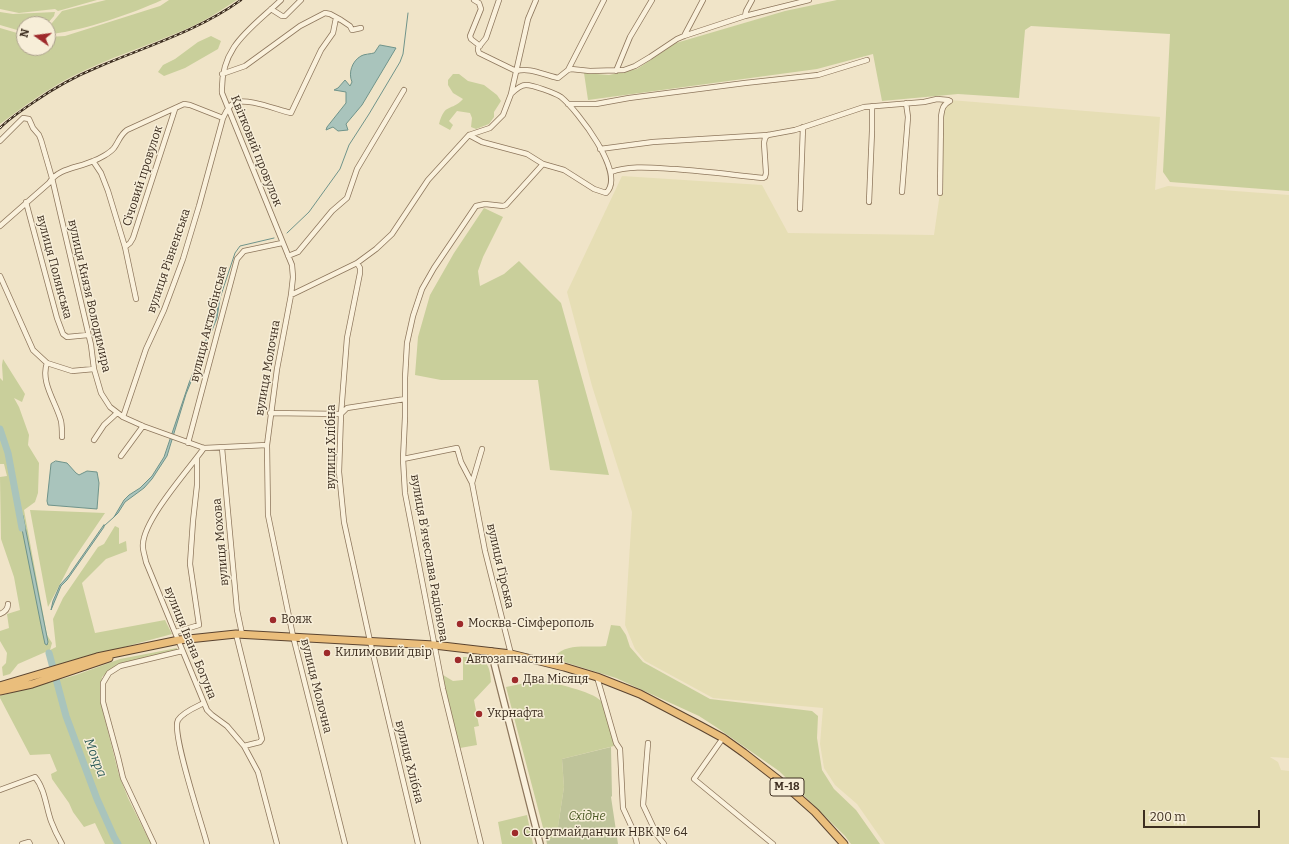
<!DOCTYPE html>
<meta charset="utf-8">
<style>
body{margin:0}
#map{position:relative;width:1289px;height:844px;overflow:hidden;background:#f0e4c8;font-family:Bitter,serif}
canvas{display:block}
.north{position:absolute;left:16px;top:16px;width:40px;height:40px;box-sizing:border-box;background:#f7eed8;border:1px solid #ada18e;border-radius:50%;rotate:284deg;font-size:11px;font-weight:700;line-height:16px;text-align:center;color:#3d2e20}
.north::after{content:'';display:block;margin:auto;width:14px;height:18px;background:#9e2a2b;clip-path:polygon(50% 0,100% 100%,50% 72%,0 100%)}
.scale{position:absolute;left:1143px;top:810px;width:117px;height:18px;box-sizing:border-box;border:2px solid #3d2e20;border-top:0;padding-left:5px;font-size:12px;line-height:14px;white-space:nowrap;color:#3d2e20;-webkit-text-stroke:3px #f7eed8;paint-order:stroke}
</style>
<div id="map">
<canvas width="1289" height="844"></canvas>
<div class="north">N</div>
<div class="scale">200 m</div>
</div>
<script>
const ctx = document.querySelector('canvas').getContext('2d');
ctx.lineJoin = 'round';
function paint(path, color) { ctx.fillStyle = color; ctx.fill(path, 'evenodd'); }
function trace(path, color, width, dash) { ctx.strokeStyle = color; ctx.lineWidth = width; ctx.lineCap = dash ? 'butt' : 'round'; ctx.setLineDash(dash || []); ctx.stroke(path); }
function drawText(font, color, halo, rows, align = 'center') {
  ctx.font = font + ' Bitter,serif'; ctx.lineWidth = 3; ctx.setLineDash([]); ctx.textBaseline = 'middle'; ctx.strokeStyle = halo; ctx.fillStyle = color; for (const [text, x, y, turn = 0] of rows) {
    ctx.save(); ctx.translate(x, y); ctx.rotate((+turn || 0) * Math.PI / 180); ctx.textAlign = isNaN(turn) ? turn : align; if (halo) ctx.strokeText(text, 0, 0); ctx.fillText(text, 0, 0); ctx.restore();
  }
}
paint(new Path2D(`
 M950 100 1160 117 1155 190 1168 186 1289 195V758L1270 757 1278 762 1281 770 1289 771V844H885L857 804 835 785 824 768 820 744 823 708 713 698 645 661 635 649 625 625 632 512 592 386 567 292 622 176 762 185 788 233 934 235 940 193 942 108Z`), '#e6deb5');
paint(new Path2D(`
 M0 0H97L58 11 55 9 19 13 0 9Z
 M106 0H162C131 14 85 30 52 34L49 32V27L52 23 62 11Z
 M169 0H237C220 11 203 22 184 30 147 46 108 58 71 77 46 90 23 107 0 124V28L24 35V48H48V37L65 36 160 6Z
 M837 0H1289V191L1170 182 1163 172 1170 34 1031 26 1025 30 1019 98 958 94 882 101 873 54 817 69 588 100 584 73 609 75 637 69 676 43 785 11Z
 M0 12 13 14 55 12 54 16 47 24H24V32L0 25Z
 M211 36 221 41 218 49 185 68 164 76 158 72 163 65 175 59 198 42Z
 M453 74H459L468 81 484 85 497 95 501 101 494 112V117L489 124 476 129 471 127 472 118 470 113 457 111 449 121 453 125 450 130 439 124C445 102 451 112 463 99L453 93 448 85V80Z
 M484 208 503 217 483 257 478 271 480 286 504 274 519 261 561 303 609 475 550 470 538 380H441L415 375 418 337 430 295 454 253Z
 M3 359 25 394 22 402 14 398 19 407 29 435 28 445 39 463 38 493 35 502 24 510 47 635 52 643 50 650 56 647 53 619 63 598 98 547 104 544 115 526 119 528V544L126 541 127 551 106 559 82 583 95 633 165 620 172 634 54 666 50 650 18 664 10 674 3 676 2 667 6 663 7 653 0 641V631L9 628 7 614 20 610 14 577 1 539 0 477 7 476 4 464H0V378L3 381 2 365Z
 M30 510 105 513 71 563 48 607Z
 M611 625 620 626 626 635 630 647 643 662 710 699 812 711 818 716 817 738 822 770 834 789 856 810 880 844H851L845 836 779 771 716 727 699 716 616 678 561 661 554 657C566 642 589 648 606 646Z
 M177 648V650L118 664 102 677 100 700 119 775 128 798 151 844H105L95 823 84 827 73 812 69 803 52 779 51 774 57 771 50 754 30 755 0 698V696L76 675 120 659Z
 M463 657C483 657 490 660 491 682L474 700 479 726 474 727 477 745 460 748 445 690 443 675 453 681 463 680Z
 M540 680C553 683 592 691 601 701 607 709 612 735 614 746L562 759 564 787 557 833 558 837 546 839 506 687Z
 M527 815 533 844H502L498 822Z`), '#c9cf9b');
paint(new Path2D(`
 M611 747 612 796 611 797 618 844H547L546 839 558 837 557 833 564 787 562 759Z`), '#bfc49a');
const water = new Path2D(`
 M380 45 396 48 362 105 346 124 348 130 338 131 333 127 326 130 327 127 346 103V92L334 90 338 88 345 80 350 86 352 82C348 73 352 61 361 56 364 54 371 54 374 53Z
 M220 298 217 318 186 394 167 456 152 479 144 488 125 502 118 513 114 517 124 500 129 495 140 488 152 476 164 457 189 383 216 315Z
 M56 461 67 463 76 473 79 475 87 471 97 472 99 483 97 509 48 505 47 501 51 464Z
 M23 516 48 642 47 645 45 644 42 630 20 519Z
 M104 525V527L67 580 61 586 51 610 53 601 60 585 69 575Z`);
paint(water, '#a9c4bc');
trace(water, '#6f938a', 1);
trace(new Path2D(`
 M287 233 309 212 340 169 349 145 369 114 400 62 403 54 408 13
 M220 298 235 253 240 246 274 238
 M104 526 114 517`), '#6f938a', 1);
trace(new Path2D(`
 M0 429 8 453 22 528
 M49 653 66 716 97 799 114 837 118 844`), '#a9c4bc', 7);
const minor = new Path2D(`
 M281 0C251 29 220 46 222 93L292 265 293 277 291 295 277 369 267 445 268 515 293 636 345 844
 M474 0 479 3 481 9 470 36 471 39 480 46
 M499 0 486 38 478 48V50L479 53 516 71C530 67 543 75 558 78L568 70 571 69 590 71 624 70 635 66 650 57 677 39 684 36 745 16 809 0
 M271 9 282 16H285L301 0
 M745 16 746 11 752 0
 M684 36 703 0
 M568 70 604 0
 M616 71 630 37 652 0
 M222 74 245 66 300 26 325 13 330 14 341 20 350 26 352 30 361 28
 M568 104H596L629 98 745 83 818 75 867 60
 M469 135 482 142 527 154 543 164 564 170 594 189 606 193C627 174 577 110 561 97 555 93 533 85 526 85 521 85 515 90 511 94
 M0 141 23 118 29 119 33 128 39 135 41 140 52 178 91 345 94 369 101 393 110 407 123 417 143 426 204 448 267 445
 M600 149 653 142 768 135 795 130 864 107 924 102 937 99 948 100 950 101
 M93 161 101 173 108 191 125 247 136 299
 M611 172C632 165 653 168 675 169 704 171 734 175 763 178L765 177 766 173 764 143 765 138 768 135
 M902 192 908 117 906 103
 M940 193 941 117C942 110 942 105 950 101
 M26 202 57 318 63 334 67 337 88 335
 M869 202 872 131V106
 M800 209 803 127
 M0 226 49 183C58 168 78 168 93 161 99 159 110 153 114 148 119 141 120 135 127 130L184 104 190 105 223 118
 M125 247 130 243 133 238 175 109
 M288 256 298 252 332 211 347 198 357 169 404 90
 M357 263 360 268V273L347 338 341 414 339 472 344 522 370 641 418 844
 M0 276 33 350 47 363
 M291 295 357 263 376 249 392 234 428 180 469 135 490 128 503 115 511 94 528 19 536 0
 M270 413 341 414 347 408 405 399
 M123 417 146 349 164 310 183 259 199 206 223 118C226 112 228 106 234 103 247 97 277 110 291 113L321 50 333 33 336 18
 M62 437C62 432 62 426 61 421 56 402 40 382 47 363L72 371 94 369
 M94 440 104 425 117 413
 M188 443 237 259 244 251 282 243
 M204 448C189 469 144 519 143 544 142 549 145 556 146 562L207 710 212 715 227 726 244 746 258 772 277 844
 M222 448 237 610 242 634
 M482 449 472 483 485 551 511 654
 M121 456 143 426
 M403 459 457 448 461 462 472 483
 M0 614C5 612 8 609 8 604
 M176 632 199 625 190 564 193 521 197 485V458
 M236 634 262 739 260 742 244 746
 M597 677 616 743 620 749 623 808 634 832 637 844
 M204 703C196 707 183 712 178 720 171 733 202 824 207 844
 M723 738 694 779 773 844
 M648 743 643 805 657 835 664 844
 M0 790 35 777C45 789 46 807 51 821 54 829 58 837 62 844
 M22 844 29 842 30 844
 M154 844 123 778 118 757 103 702V683L109 673 120 666 182 651
 M481 844 443 689 405 493 403 459 405 417V378L407 343 413 316 422 289 434 268 476 206 485 204 503 206 506 205 543 164`);
const tertiary = new Path2D(`
 M491 651 540 844`);
const trunk = new Path2D(`
 M0 686 97 657 179 640 236 634 434 645 511 654 564 667 597 677 640 694 701 726 723 738 744 753 780 781 815 812 844 844
 M0 691 32 684 109 658`);
trace(minor, '#8d765c', 6);
trace(tertiary, '#8d765c', 8);
trace(trunk, '#5b4430', 9);
trace(minor, '#faf1dc', 4.5);
trace(tertiary, '#faf1dc', 5.5);
trace(trunk, '#eabe7c', 7);
const rail = new Path2D(`
 M0 128C10 118 22 110 34 102 54 88 76 76 98 67 147 46 198 31 241 0`);
trace(rail, '#3d2e20', 2.5);
trace(rail, '#f7eed8', 1, [3]);
for (const [x, y, r, color] of [
 [273,620,4,"#9e2a2b"],
 [460,624,4,"#9e2a2b"],
 [327,653,4,"#9e2a2b"],
 [458,660,4,"#9e2a2b"],
 [515,680,4,"#9e2a2b"],
 [479,714,4,"#9e2a2b"],
 [515,833,4,"#9e2a2b"]
]) { const dot = new Path2D(); dot.arc(x, y, r, 0, 2 * Math.PI); ctx.fillStyle = color; ctx.fill(dot); trace(dot, '#f7eed8', 1.5); }
for (const [x, y, w] of [
 [787,787,34]
]) { const box = new Path2D(); box.roundRect(x - w / 2, y - 9, w, 18, 3); ctx.fillStyle = '#f7eed8'; ctx.fill(box); trace(box, '#3d2e20', 1); }
drawText('bold 11px', '#3d2e20', null, [
 ["М-18",787,787]
]);
drawText('12px', '#3d2e20', '#f7eed8', [
 ["Квітковий провулок",256,151,68],
 ["Січовий провулок",143,176,-72],
 ["вулиця Рівненська",169,261,-71],
 ["вулиця Полянська",54,267,75],
 ["вулиця Князя Володимира",89,296,77],
 ["вулиця Актюбінська",209,324,-76],
 ["вулиця Молочна",268,368,-80],
 ["вулиця Хлібна",332,447,-90],
 ["вулиця Мохова",221,542,-95],
 ["вулиця В'ячеслава Радіонова",429,558,80],
 ["вулиця Гірська",500,566,77],
 ["вулиця Івана Богуна",190,643,68],
 ["вулиця Молочна",316,686,76],
 ["вулиця Хлібна",409,762,76]
]);
drawText('12px', '#3d2e20', '#f7eed8', [
 ["Вояж",281,620],
 ["Москва-Сімферополь",468,624],
 ["Килимовий двір",335,653],
 ["Автозапчастини",466,660],
 ["Два Місяця",523,680],
 ["Укрнафта",487,714],
 ["Спортмайданчик НВК № 64",523,833]
], 'left');
drawText('italic 12px', '#4d5a26', '#f7eed8', [
 ["Східне",587,817]
]);
drawText('italic 13px', '#2f5d5a', '#f7eed8', [
 ["Мокра",95,758,69]
]);
</script>
